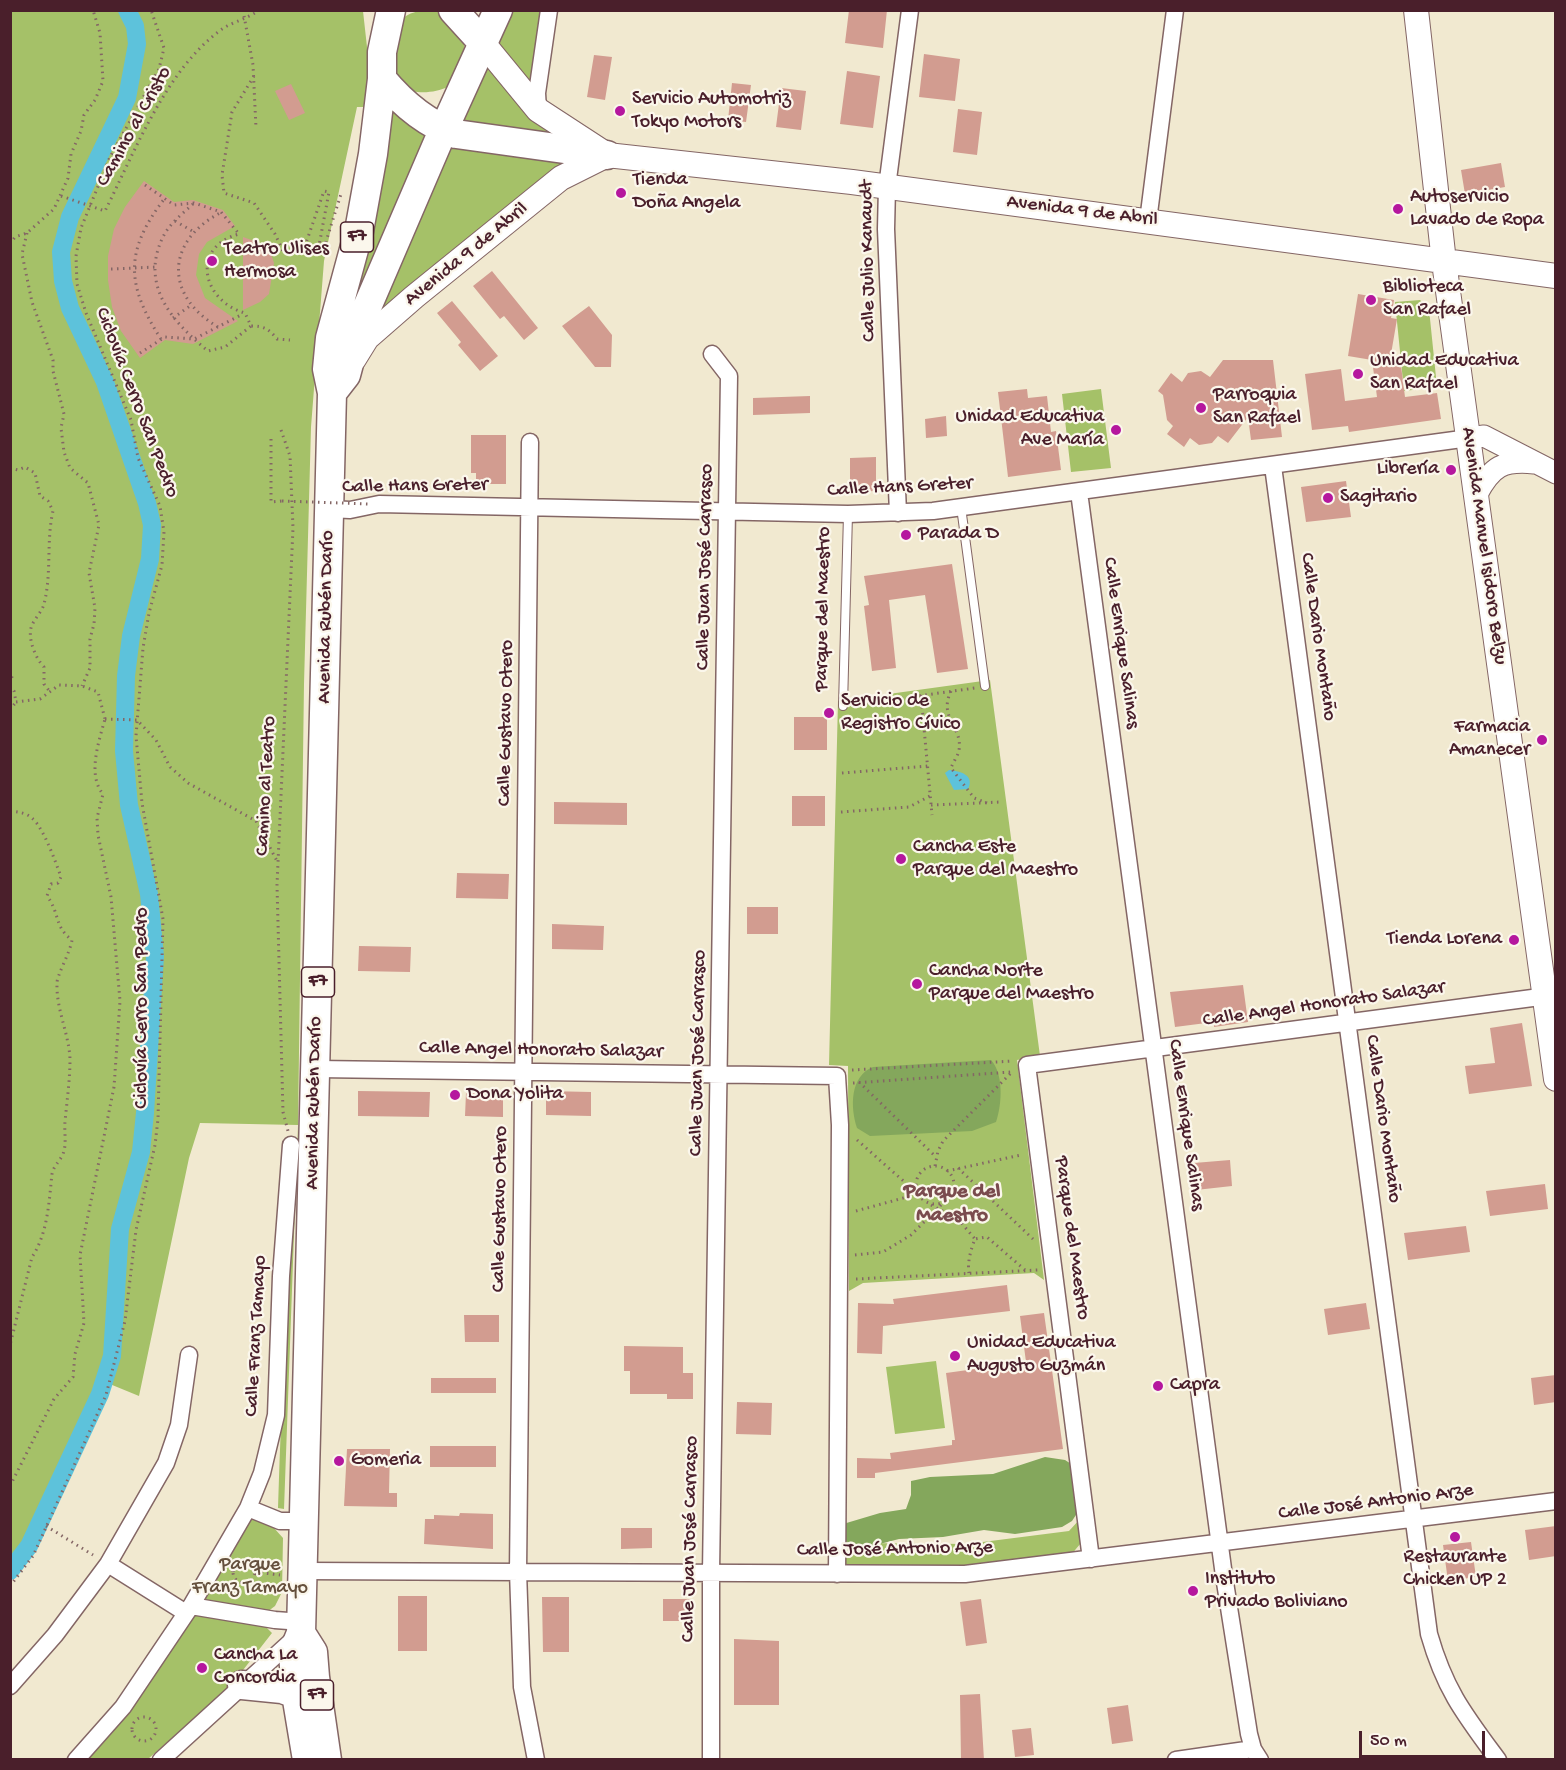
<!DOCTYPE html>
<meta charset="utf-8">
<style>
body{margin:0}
#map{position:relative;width:1566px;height:1770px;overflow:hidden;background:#f1e9d0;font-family:"Gochi Hand",sans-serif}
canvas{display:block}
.frame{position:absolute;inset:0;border:12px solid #4a1f2b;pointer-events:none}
.scale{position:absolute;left:1359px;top:1731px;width:126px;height:27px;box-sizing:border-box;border:3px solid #4a1f2b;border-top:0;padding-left:8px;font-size:18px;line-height:21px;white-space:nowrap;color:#4a1f2b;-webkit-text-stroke:4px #fbf7ec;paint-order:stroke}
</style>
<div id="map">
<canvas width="1566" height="1770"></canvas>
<div class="frame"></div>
<div class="scale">50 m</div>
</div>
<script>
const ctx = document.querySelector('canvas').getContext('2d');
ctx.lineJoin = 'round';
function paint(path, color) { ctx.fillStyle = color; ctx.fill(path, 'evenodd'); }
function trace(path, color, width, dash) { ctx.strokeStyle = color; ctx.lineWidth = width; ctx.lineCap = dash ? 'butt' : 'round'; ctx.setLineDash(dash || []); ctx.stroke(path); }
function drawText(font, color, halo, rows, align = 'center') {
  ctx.font = font + ' "Gochi Hand",sans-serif'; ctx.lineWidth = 4.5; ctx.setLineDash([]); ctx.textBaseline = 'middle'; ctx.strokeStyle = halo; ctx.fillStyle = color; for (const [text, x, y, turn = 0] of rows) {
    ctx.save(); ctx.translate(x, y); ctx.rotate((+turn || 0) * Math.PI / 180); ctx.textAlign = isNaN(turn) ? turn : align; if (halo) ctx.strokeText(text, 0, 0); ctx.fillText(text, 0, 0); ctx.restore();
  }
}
paint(new Path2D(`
 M11 11H363L369 65 366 107H357L324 261 311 427 304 684 298 1125 284 1509 278 1508C282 1380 289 1253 298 1125L200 1123 189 1158 139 1396 100 1380 23 1546 11 1564Z
 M425 11 443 12C474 50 468 44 448 87 430 95 397 97 395 70 394 63 396 54 396 46 397 36 397 22 406 16 412 12 419 11 425 11Z
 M507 11H542L532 93 493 42Z
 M487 56 582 145 459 128Z
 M391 104 430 136 353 315 344 321Z
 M448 140 579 159 374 322Z
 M1420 300 1429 309 1437 387 1404 391 1395 302Z
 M1101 389 1111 468 1071 472 1062 394Z
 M990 680 1040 1056 1017 1060 1044 1280 1034 1273 863 1283 849 1291 848 1066 829 1065 838 701Z
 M936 1361 945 1428 895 1434 886 1367Z
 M250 1517 274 1528 283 1538 282 1592 275 1606 267 1612 207 1604 202 1599Z
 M1080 1519 1081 1543 1070 1556 976 1568H850L844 1562 847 1535 856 1543 967 1544 1069 1531Z
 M196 1615 265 1626 272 1633 229 1688 148 1759 85 1760 187 1620Z`), '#a5c168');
paint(new Path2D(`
 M991 1060C1004 1074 1002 1105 996 1122L972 1131 870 1136 857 1128C850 1107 850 1076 873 1067Z
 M1045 1457 1065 1460 1085 1473 1087 1498 1072 1521 1062 1527 1015 1534 984 1530 943 1537 899 1539 864 1548 832 1536 833 1527 880 1513 906 1509 911 1495V1481L930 1477 993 1474Z`), '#84a75c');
paint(new Path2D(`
 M949 770C960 771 975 775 968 789L954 790 945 773Z`), '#5dc2db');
trace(new Path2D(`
 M10 1571 29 1546 100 1394 112 1356 120 1229 141 1152 145 1113 155 956 149 894 129 805 124 751 126 676 131 636 150 559 152 525 147 503 105 382 70 308 63 281 61 252 70 217 127 98 137 44 135 26 127 10`), '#5dc2db', 18);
paint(new Path2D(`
 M849 10H887L883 48 845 43Z
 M924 54 960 59 955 101 919 97Z
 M594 55 612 57 605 100 587 97Z
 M847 71 880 76 873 128 840 124Z
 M732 83 751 85 746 122 728 120Z
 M291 84 305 113 289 120 275 91Z
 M781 88 806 91 801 130 776 127Z
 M958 109 982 112 977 155 953 152Z
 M1501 163 1505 187 1465 194 1461 170Z
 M144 181 174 202 193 200 223 210 235 226 207 242 199 254 196 275 205 298 238 321 193 344 165 340 140 358 121 331 112 307 108 280V256L114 229 125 207Z
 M243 237 263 244 270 251 274 263 269 294 260 302 243 310Z
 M492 271 538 328 524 340 504 316 500 319 473 286Z
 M1358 294 1394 300 1391 318 1397 319 1390 360 1400 358 1405 397 1437 393 1441 419 1349 432 1348 426 1312 430 1305 374 1341 369 1345 401 1377 397 1372 360 1348 356Z
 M452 301 498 356 480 371 458 345 461 342 437 313Z
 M589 306 612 335 611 367H595L562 326Z
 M1223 360H1273L1282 437 1251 440 1248 417 1228 443 1218 436 1212 443 1199 445 1190 438 1184 447 1167 434 1173 426 1167 420 1163 395 1158 391 1171 373 1182 382 1188 373 1201 371 1210 377Z
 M1027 389 1028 398 1047 396 1051 432 1056 431 1061 470 1008 477 998 392Z
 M810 396V413L753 415V398Z
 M946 416 947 436 926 438 925 419Z
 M471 435H506V484H476V473H471Z
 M876 457V491L850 492V458Z
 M1346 481 1351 517 1306 522 1301 487Z
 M952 564 968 669 937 673 925 595 889 600 896 668 872 671 864 606 869 605 864 576Z
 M794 717H827V750H794Z
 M792 796H825V826H792Z
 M554 802 627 803V825L554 824Z
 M457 873 509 874 508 899 456 898Z
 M747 907H778V934H747Z
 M552 924 604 926 603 950 552 949Z
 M359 946 411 947 410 972 358 971Z
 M1243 985 1248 1022 1214 1027V1022L1175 1027 1170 992Z
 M1522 1023 1532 1086 1469 1094 1465 1066 1495 1063 1490 1028Z
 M358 1091 430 1092 429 1117 358 1116Z
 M546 1091 591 1092V1116L546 1115Z
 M466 1093 503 1094V1117L465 1116Z
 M1230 1160 1232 1186 1196 1190 1194 1163Z
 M1545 1184 1548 1209 1490 1216 1486 1191Z
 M1466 1226 1470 1252 1408 1260 1404 1233Z
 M1007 1285 1010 1311 883 1326 882 1354 857 1353 858 1303 894 1304 893 1299Z
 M1366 1303 1370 1329 1328 1335 1324 1309Z
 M1044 1313 1063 1449 875 1473V1478H857V1458L891 1459 890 1453 952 1445V1440H955L946 1373 1026 1362 1020 1316Z
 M464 1315H499V1342H465Z
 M624 1346 683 1347V1373H693V1399H667V1394H630V1371H624Z
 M1556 1375V1402L1534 1405 1531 1378Z
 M431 1378H496V1393H431Z
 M737 1402 772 1403 771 1435 736 1434Z
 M430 1446H496V1467H430Z
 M347 1449H390L389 1493H397V1507L344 1506Z
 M460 1513 493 1514V1549L424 1544 425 1519H434V1515L459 1516Z
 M1556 1526V1556L1529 1560 1525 1530Z
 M621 1528H652V1548L621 1549Z
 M1471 1542 1476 1577 1448 1581 1443 1545Z
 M398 1596H427V1651H398Z
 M542 1597H569V1652H543Z
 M663 1599H692L691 1621H663Z
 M981 1599 987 1643 966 1646 960 1602Z
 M734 1639 779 1641V1705H734Z
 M980 1694 984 1760H961L960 1695Z
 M1128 1705 1133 1741 1112 1744 1107 1708Z
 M1031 1728 1034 1755 1015 1757 1012 1730Z`), '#d29c90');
const service = new Path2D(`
 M961 507 985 686
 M843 706 848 514`);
const minor = new Path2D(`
 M538 110 537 93 549 10
 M1148 221 1175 10
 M530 442 518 1571 522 1687 536 1760
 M1273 466 1429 1634C1445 1690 1464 1714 1498 1760
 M1079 492 1224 1576 1249 1734 1253 1749 1260 1760
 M329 509 350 510 379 504 848 514 933 511 1469 438
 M898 513 886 229 887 187 910 10
 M317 1069 837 1076 840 1125 837 1574
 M248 1508 280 1521H304
 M1091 1559 1027 1065 1555 995
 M108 1564 186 1613
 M303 1571 965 1574 1556 1501
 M191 1606 275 1620 302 1622
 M10 1686 55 1635 108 1564 166 1463 179 1425 189 1355
 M76 1760 123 1707 191 1606 248 1508 262 1473 276 1415 281 1276 291 1145
 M161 1760 296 1637
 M711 1760V1572L729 376 712 354
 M1176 1760 1253 1749`);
const tertiary = new Path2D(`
 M1469 438 1484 436 1556 473
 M1477 494C1492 466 1503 460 1534 463`);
const secondary = new Path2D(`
 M1416 10 1444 262 1556 1079
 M483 43 538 110 607 155 852 182 1556 276
 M354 359 367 338 414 297 561 178 607 155`);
const trunk = new Path2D(`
 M453 10 483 43
 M382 79C402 103 427 124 456 134L607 155
 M332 393 346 375 359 326 438 142 498 10
 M301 1633 313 1652 315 1677 327 1760
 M242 1685 282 1689 296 1694
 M307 1760 296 1694 293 1653 301 1633 332 393 327 369 330 338 359 231 373 154 382 79V52L391 10`);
trace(service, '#846665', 10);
trace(minor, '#846665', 19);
trace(tertiary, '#846665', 23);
trace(secondary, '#846665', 26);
trace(trunk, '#846665', 31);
trace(new Path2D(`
 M243 10 253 65 256 128
 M254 76 232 112 222 175 224 193 254 203 275 234 283 251 306 252V243L324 191 329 192 318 251H323L341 194
 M145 185 174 205 194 203 221 212 239 234C190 247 202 301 245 313L251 326C264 326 269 329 277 339L290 340
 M61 196 105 211C135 151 165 73 218 32 230 22 246 20 259 10
 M193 204C182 214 168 225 162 239 140 287 174 323 208 351L225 347 251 326
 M175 221 194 232
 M27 233 22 254 32 302 53 360V371L64 414 61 428 64 452 70 468 88 483 99 525 89 573 95 608 94 624 90 639V668L82 686
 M10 244 15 237 27 233 54 209 68 178 71 154 81 131 84 115 95 100 103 81 100 33 93 10
 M111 269 156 267
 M173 318 190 306
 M218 327C165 296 165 242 220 213
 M161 339C126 285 124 251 165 198
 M140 353 165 337 194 339 243 314
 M281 430 290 456 293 528 277 885 283 1112 288 1131
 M271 439V502L282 501
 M10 468 18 470 25 467 35 473 40 496 48 501 53 511C46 541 52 573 44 604 42 612 33 620 31 628 28 640 36 659 44 667V684L50 692
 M10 672 13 674 10 682
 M10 686 14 691 16 702
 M951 691C938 718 963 727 959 750 958 756 953 762 951 768L974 798 987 803
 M921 695 932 815
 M16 702 40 699 59 685 82 686 98 692 105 719
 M854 705 975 688
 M10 710 16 702
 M105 719 137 720 156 740 170 767 188 783 256 821 277 861
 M842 773 928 766
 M931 805 1001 802
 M10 811C19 812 27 813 33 819 44 829 56 863 61 877L58 883 51 884 47 896C60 913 54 927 72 940 70 953 57 975 57 983 56 1009 69 1034 70 1059 70 1080 67 1100 65 1122 64 1132 67 1144 63 1154 60 1161 54 1165 52 1174 49 1201 48 1233 32 1257L10 1345
 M841 812 909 807 930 796
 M852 1070 1013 1061
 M859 1082 936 1157
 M853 1083 1011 1072
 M857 1140 917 1193
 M935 1166 938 1151 943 1141 1011 1073
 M916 1185a19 19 0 1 1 38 0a19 19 0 1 1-38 0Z
 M958 1168 1033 1239
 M947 1171 1021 1155
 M931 1205 958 1219 975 1239
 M856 1211 918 1194
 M855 1255 883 1252 911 1235 944 1202
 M969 1273C967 1264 971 1248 975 1239L987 1237 1025 1270
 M856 1279 1038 1270
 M10 1486 54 1399 73 1377 75 1354 84 1323 80 1255 114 1087 120 1001 111 897 98 835 97 818 103 794C87 775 99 741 105 719
 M46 1526 93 1555
 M233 1572a11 11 0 1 1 22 0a11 11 0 1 1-22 0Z
 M255 1572 280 1575
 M10 1586 33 1556 106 1395 125 1321 136 1230 155 1145 158 1119 163 919 142 803 136 736 143 648 149 613 162 565 164 532 160 506 138 458 131 420 86 313 77 284 76 256 81 228 110 157 159 69 164 48 151 10
 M231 1597 239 1582
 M132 1729a12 12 0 1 1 24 0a12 12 0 1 1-24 0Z`), '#846665', 3, [1.5, 4.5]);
trace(service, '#fff', 8);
trace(minor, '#fff', 16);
trace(tertiary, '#fff', 21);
trace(secondary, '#fff', 24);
trace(trunk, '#fff', 28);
trace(new Path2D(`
 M282 501 369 504`), '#846665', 3, [1.5, 4.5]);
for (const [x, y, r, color] of [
 [620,111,6,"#b5179e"],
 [621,193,6,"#b5179e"],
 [1398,209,6,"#b5179e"],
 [212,261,6,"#b5179e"],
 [1371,300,6,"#b5179e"],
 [1358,374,6,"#b5179e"],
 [1201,408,6,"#b5179e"],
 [1116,430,6,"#b5179e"],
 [1451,470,6,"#b5179e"],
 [1328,498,6,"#b5179e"],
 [906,535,6,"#b5179e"],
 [829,713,6,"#b5179e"],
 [1542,740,6,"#b5179e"],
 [901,859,6,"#b5179e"],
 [1514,940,6,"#b5179e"],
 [917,984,6,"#b5179e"],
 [455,1095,6,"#b5179e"],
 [955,1356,6,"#b5179e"],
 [1158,1386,6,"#b5179e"],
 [339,1461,6,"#b5179e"],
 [1455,1537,6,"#b5179e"],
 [1193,1591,6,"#b5179e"],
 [202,1668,6,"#b5179e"]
]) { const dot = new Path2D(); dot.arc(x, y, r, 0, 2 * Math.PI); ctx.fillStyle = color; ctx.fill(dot); trace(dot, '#fbf7ec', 2); }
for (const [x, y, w] of [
 [357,237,33],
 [318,982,33],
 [317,1695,33]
]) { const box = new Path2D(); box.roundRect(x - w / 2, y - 15, w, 30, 4.5); ctx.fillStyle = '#fbf7ec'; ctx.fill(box); trace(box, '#4a1f2b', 1.5); }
drawText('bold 18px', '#4a1f2b', null, [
 ["F7",357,237],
 ["F7",318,982],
 ["F7",317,1695]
]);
drawText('20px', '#4a1f2b', '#fbf7ec', [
 ["Servicio Automotriz",632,100],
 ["Tokyo Motors",632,123],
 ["Tienda",633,181],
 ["Doña Angela",633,204],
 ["Autoservicio",1410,198],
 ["Lavado de Ropa",1410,221],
 ["Teatro Ulises",224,250],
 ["Hermosa",224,273],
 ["Biblioteca",1383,288],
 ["San Rafael",1383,311],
 ["Unidad Educativa",1370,362],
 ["San Rafael",1370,385],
 ["Parroquia",1213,396],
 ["San Rafael",1213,419],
 ["Unidad Educativa",1104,418,"right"],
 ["Ave María",1104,441,"right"],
 ["Librería",1439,470,"right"],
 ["Sagitario",1340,498],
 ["Parada D",918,535],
 ["Servicio de",841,702],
 ["Registro Cívico",841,725],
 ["Farmacia",1530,728,"right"],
 ["Amanecer",1530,751,"right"],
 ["Cancha Este",913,848],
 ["Parque del Maestro",913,871],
 ["Tienda Lorena",1502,940,"right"],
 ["Cancha Norte",929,972],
 ["Parque del Maestro",929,995],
 ["Dona Yolita",467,1095],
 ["Unidad Educativa",967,1344],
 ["Augusto Guzmán",967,1367],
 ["Capra",1170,1386],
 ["Gomeria",351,1461],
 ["Restaurante",1455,1558,"center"],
 ["Chicken UP 2",1455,1581,"center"],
 ["Instituto",1205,1580],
 ["Privado Boliviano",1205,1603],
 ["Cancha La",214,1656],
 ["Concordia",214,1679]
], 'left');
drawText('20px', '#4a1f2b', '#fbf7ec', [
 ["Camino al Cristo",135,127,-61],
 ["Avenida 9 de Abril",1082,212,7],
 ["Avenida 9 de Abril",467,255,-39],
 ["Calle Julio Kanaudt",869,261,-91],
 ["Ciclovía Cerro San Pedro",136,403,69],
 ["Calle Hans Greter",415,487,-1],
 ["Calle Hans Greter",900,488,-3],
 ["Avenida Manuel Isidoro Belzu",1483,546,82],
 ["Calle Juan José Carrasco",706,567,-89],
 ["Parque del Maestro",824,609,-89],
 ["Avenida Rubén Darío",327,617,-89],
 ["Calle Dario Montaño",1317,637,82],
 ["Calle Enrique Salinas",1120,643,82],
 ["Calle Gustavo Otero",507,723,-89],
 ["Camino al Teatro",267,786,-87],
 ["Calle Angel Honorato Salazar",1324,1005,-8],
 ["Ciclovía Cerro San Pedro",143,1008,-90],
 ["Calle Angel Honorato Salazar",541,1051,1],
 ["Calle Juan José Carrasco",699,1053,-89],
 ["Avenida Rubén Darío",315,1103,-89],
 ["Calle Dario Montaño",1382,1119,82],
 ["Calle Enrique Salinas",1185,1125,82],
 ["Calle Gustavo Otero",501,1209,-89],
 ["Parque del Maestro",1071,1238,82],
 ["Calle Franz Tamayo",257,1336,-87],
 ["Calle José Antonio Arze",1376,1503,-7],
 ["Calle Juan José Carrasco",691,1539,-89],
 ["Calle José Antonio Arze",895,1550,-1]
]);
drawText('20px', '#65503d', '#fbf7ec', [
 ["Parque",250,1566],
 ["Franz Tamayo",250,1589]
]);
drawText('bold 21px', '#7a4b4e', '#fbf7ec', [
 ["Parque del",952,1193],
 ["Maestro",952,1217]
]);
</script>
